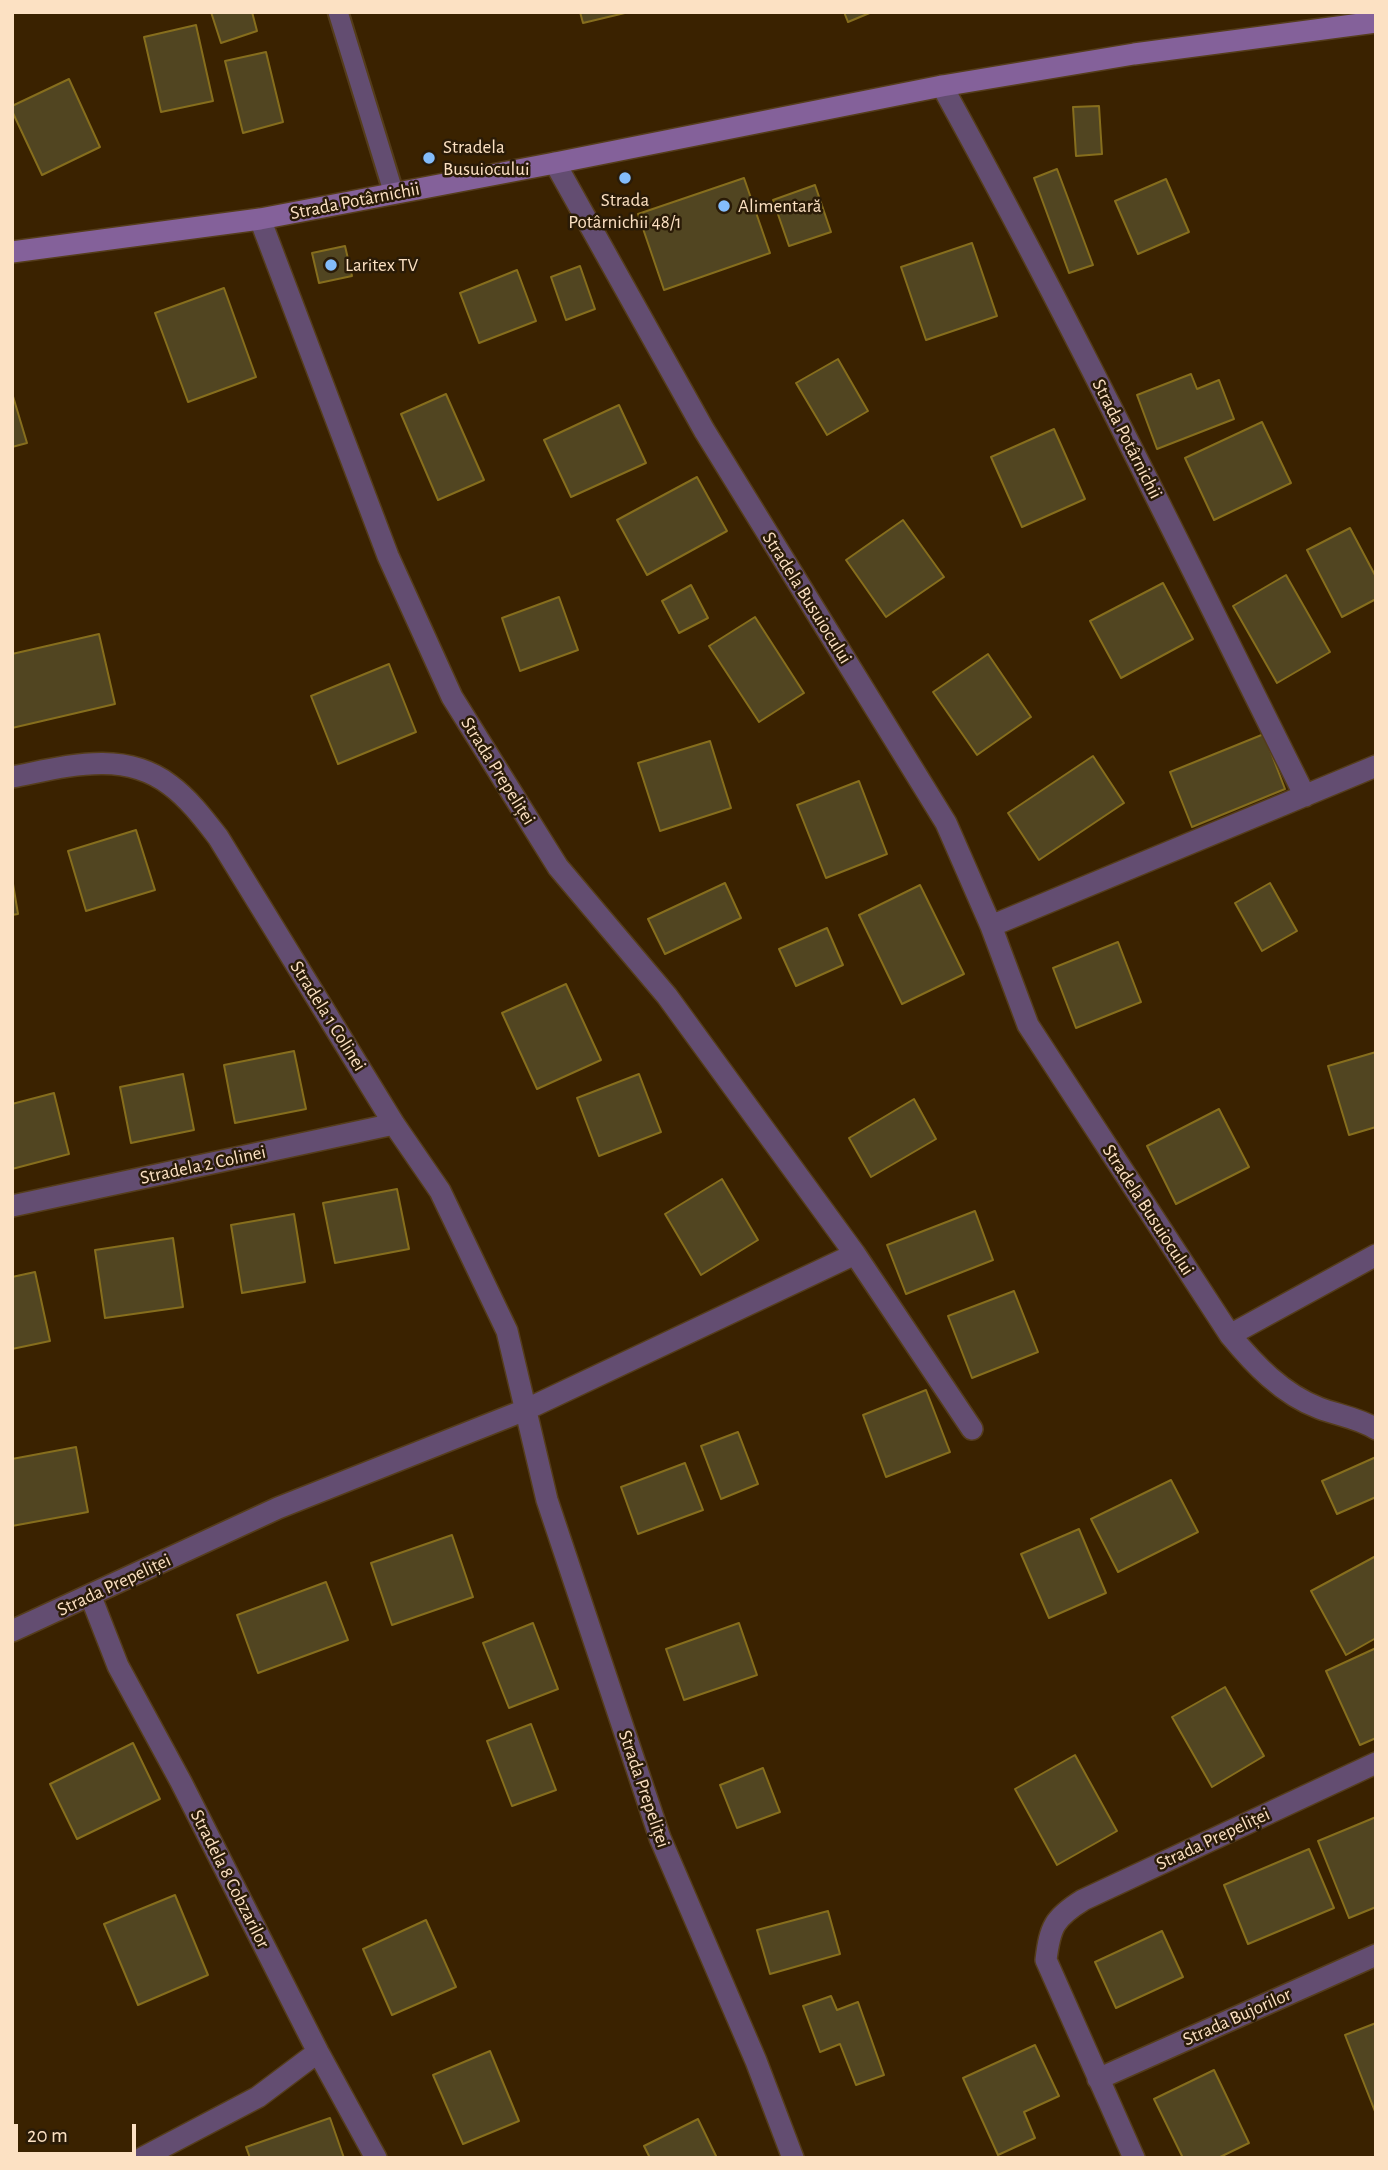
<!DOCTYPE html>
<meta charset="utf-8">
<style>
body{margin:0}
#map{position:relative;width:1388px;height:2170px;overflow:hidden;background:#3a2200;font-family:"Alegreya Sans",sans-serif}
canvas{display:block}
.frame{position:absolute;inset:0;border:14px solid #fce1c3;pointer-events:none}
.scale{position:absolute;left:14px;top:2124px;width:122px;height:32px;box-sizing:border-box;border:4px solid #fce1c3;border-top:0;padding-left:9px;font-size:21px;line-height:24px;white-space:nowrap;color:#fce1c3;-webkit-text-stroke:5px #2a1b07;paint-order:stroke}
</style>
<div id="map">
<canvas width="1388" height="2170"></canvas>
<div class="frame"></div>
<div class="scale">20 m</div>
</div>
<script>
const ctx = document.querySelector('canvas').getContext('2d');
ctx.lineJoin = 'round';
function paint(path, color) { ctx.fillStyle = color; ctx.fill(path, 'evenodd'); }
function trace(path, color, width, dash) { ctx.strokeStyle = color; ctx.lineWidth = width; ctx.lineCap = dash ? 'butt' : 'round'; ctx.setLineDash(dash || []); ctx.stroke(path); }
function drawText(font, color, halo, rows, align = 'center') {
  ctx.font = font + ' "Alegreya Sans",sans-serif'; ctx.lineWidth = 5; ctx.setLineDash([]); ctx.textBaseline = 'middle'; ctx.strokeStyle = halo; ctx.fillStyle = color; for (const [text, x, y, turn = 0] of rows) {
    ctx.save(); ctx.translate(x, y); ctx.rotate((+turn || 0) * Math.PI / 180); ctx.textAlign = isNaN(turn) ? turn : align; if (halo) ctx.strokeText(text, 0, 0); ctx.fillText(text, 0, 0); ctx.restore();
  }
}
const building = new Path2D(`
 M211 12H252L257 31 221 43Z
 M580 12H629L583 23Z
 M844 12H872L848 22Z
 M196 25 213 101 161 112 144 37Z
 M266 52 283 122 243 133 225 61Z
 M69 79 100 147 42 175 12 111V106Z
 M1099 106 1102 154 1076 156 1073 107Z
 M1057 169 1093 265 1069 273 1034 178Z
 M744 178 770 253 664 290 638 214Z
 M1166 179 1189 232 1138 254 1115 201Z
 M815 185 831 232 789 246 773 200Z
 M972 243 997 316 926 340 901 267Z
 M345 246 352 276 319 283 312 253Z
 M580 266 595 309 566 320 551 277Z
 M517 270 536 321 479 343 460 293Z
 M224 288 256 377 188 402 155 313Z
 M838 359 868 411 827 435 796 383Z
 M1191 374 1197 389 1219 380 1234 419 1157 449 1137 395Z
 M12 393 27 443 12 447Z
 M446 394 484 480 438 500 401 414Z
 M619 405 646 463 571 497 544 440Z
 M1262 422 1291 483 1214 520 1185 458Z
 M1054 429 1085 499 1022 527 991 457Z
 M697 477 727 531 647 575 617 520Z
 M903 520 944 577 886 617 846 560Z
 M1350 528 1376 577V599L1342 617 1307 550Z
 M1286 575 1330 652 1277 683 1233 606Z
 M1163 583 1193 639 1121 678 1090 621Z
 M691 585 708 618 679 633 662 601Z
 M559 597 578 650 520 671 502 618Z
 M755 617 804 693 759 722 709 646Z
 M99 634 115 704 12 728V654Z
 M988 654 1031 717 977 755 933 692Z
 M389 664 416 732 338 764 311 696Z
 M1264 734 1285 789 1192 827 1170 772Z
 M710 741 731 808 660 831 638 763Z
 M1093 756 1124 803 1039 860 1008 813Z
 M859 781 887 854 826 878 797 805Z
 M136 830 155 890 86 911 68 851Z
 M12 878 18 914 12 915Z
 M725 883 741 918 665 954 648 919Z
 M1270 883 1297 931 1262 951 1235 903Z
 M920 885 964 974 902 1004 859 915Z
 M827 928 843 965 796 986 779 949Z
 M1118 942 1141 1002 1076 1028 1053 968Z
 M566 984 601 1060 537 1089 502 1013Z
 M294 1051 306 1109 235 1123 224 1065Z
 M1376 1052V1127L1349 1135 1328 1066Z
 M183 1074 194 1130 131 1143 120 1087Z
 M639 1074 661 1132 599 1156 577 1098Z
 M54 1093 69 1154 12 1169V1104Z
 M914 1099 936 1139 871 1177 849 1138Z
 M1219 1109 1249 1167 1176 1204 1147 1146Z
 M722 1179 758 1240 701 1275 665 1214Z
 M397 1189 409 1249 335 1263 323 1203Z
 M975 1211 993 1260 906 1294 887 1245Z
 M294 1214 305 1282 242 1293 231 1225Z
 M173 1238 183 1307 105 1318 95 1250Z
 M35 1272 50 1341 12 1349V1277Z
 M1014 1291 1038 1352 972 1378 948 1316Z
 M926 1390 950 1452 886 1477 863 1415Z
 M738 1432 758 1484 721 1499 701 1446Z
 M76 1447 88 1512 12 1526V1459Z
 M1376 1457V1497L1337 1514 1322 1481Z
 M685 1463 703 1510 638 1534 621 1487Z
 M1171 1480 1198 1532 1118 1572 1091 1519Z
 M1079 1529 1106 1593 1049 1618 1021 1554Z
 M452 1535 473 1597 392 1625 371 1563Z
 M1376 1556V1638L1346 1655 1311 1591Z
 M326 1582 348 1640 258 1673 237 1615Z
 M533 1623 558 1689 509 1708 483 1643Z
 M739 1623 757 1675 684 1700 666 1649Z
 M1376 1648V1738L1360 1745 1326 1671Z
 M1225 1687 1264 1756 1212 1787 1172 1717Z
 M531 1724 556 1790 512 1806 487 1741Z
 M133 1743 160 1799 77 1839 50 1784Z
 M1075 1755 1117 1831 1057 1865 1015 1789Z
 M763 1768 780 1812 737 1828 720 1785Z
 M1376 1817V1907L1349 1918 1318 1841Z
 M1309 1849 1334 1908 1248 1944 1224 1885Z
 M175 1895 208 1975 138 2005 104 1924Z
 M828 1911 840 1954 770 1974 757 1930Z
 M426 1920 456 1987 392 2015 363 1949Z
 M1162 1931 1183 1977 1116 2008 1095 1962Z
 M831 1996 837 2010 858 2002 884 2075 856 2085 840 2044 820 2052 803 2006Z
 M1376 2023V2114L1345 2035Z
 M1035 2045 1059 2096 1024 2112 1035 2138 998 2155 963 2078Z
 M490 2051 519 2121 463 2144 433 2075Z
 M1214 2070 1249 2143 1218 2158H1183L1154 2099Z
 M330 2118 344 2158H250L246 2147Z
 M698 2119 717 2158H650L644 2146Z`);
paint(building, '#514521');
trace(building, '#866e1d', 2);
const lane = new Path2D(`
 M338 12 394 194`);
const street = new Path2D(`
 M942 86C1070 318 1186 558 1305 796
 M555 163 704 430 946 823 991 926 1028 1025 1230 1335C1254 1364 1282 1394 1319 1408 1337 1415 1359 1418 1376 1429
 M260 219 388 556 452 697 558 867 667 996 855 1254 972 1429
 M12 777C65 767 123 749 170 785 189 799 204 819 218 837L394 1124 440 1191 507 1331 547 1500 660 1838 756 2061 793 2158
 M991 926 1376 766
 M12 1206 394 1124
 M1230 1335 1376 1255
 M91 1597 118 1666 181 1782 318 2052 376 2158
 M12 1631 278 1508 525 1410 855 1254
 M1098 2079 1376 1955
 M142 2158 258 2097 318 2052
 M1134 2158 1046 1960C1050 1927 1054 1918 1083 1900L1376 1763`);
const secondary = new Path2D(`
 M12 252 260 219 555 163 942 86 1134 54 1376 22`);
trace(lane, '#553d1b', 23);
trace(street, '#553d1b', 24);
trace(secondary, '#553d1b', 24);
trace(lane, '#634d71', 19);
trace(street, '#634d71', 21);
trace(secondary, '#84619a', 21);
for (const [x, y, r, color] of [
 [429,158,7,"#83bcfb"],
 [625,178,7,"#83bcfb"],
 [724,206,7,"#83bcfb"],
 [331,265,7,"#83bcfb"]
]) { const dot = new Path2D(); dot.arc(x, y, r, 0, 2 * Math.PI); ctx.fillStyle = color; ctx.fill(dot); trace(dot, '#2a1b07', 2.5); }
drawText('19px', '#fce1c3', '#2a1b07', [
 ["Stradela",443,147],
 ["Busuiocului",443,169],
 ["Strada",625,200,"center"],
 ["Potârnichii 48/1",625,222,"center"],
 ["Alimentară",738,206],
 ["Laritex TV",345,265]
], 'left');
drawText('19px', '#fce1c3', '#2a1b07', [
 ["Strada Potârnichii",355,201,-11],
 ["Strada Potârnichii",1127,439,63],
 ["Stradela Busuiocului",807,598,58],
 ["Strada Prepeliței",498,771,58],
 ["Stradela 1 Colinei",328,1016,58],
 ["Stradela 2 Colinei",203,1165,-12],
 ["Stradela Busuiocului",1148,1210,57],
 ["Strada Prepeliței",114,1585,-25],
 ["Strada Prepeliței",644,1789,71],
 ["Strada Prepeliței",1213,1839,-25],
 ["Stradela 8 Cobzarilor",230,1879,63],
 ["Strada Bujorilor",1237,2017,-24]
]);
</script>
